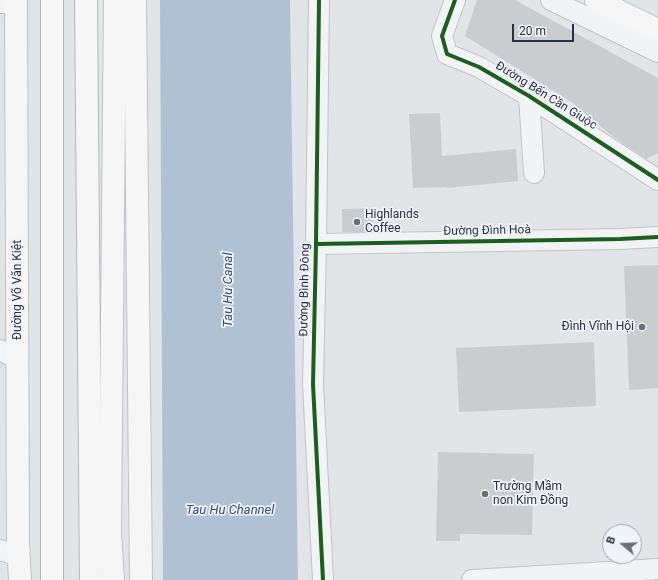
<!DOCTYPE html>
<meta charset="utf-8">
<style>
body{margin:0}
#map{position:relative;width:658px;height:580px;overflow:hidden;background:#e2e5e8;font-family:Roboto,sans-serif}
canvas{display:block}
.north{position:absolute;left:602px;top:524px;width:40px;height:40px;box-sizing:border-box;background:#f0f3f7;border:1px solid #a0a5af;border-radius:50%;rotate:289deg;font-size:11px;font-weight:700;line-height:16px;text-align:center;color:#283142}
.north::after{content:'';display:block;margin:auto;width:14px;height:18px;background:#69707c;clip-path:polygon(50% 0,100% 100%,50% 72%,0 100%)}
.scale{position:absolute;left:512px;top:24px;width:62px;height:18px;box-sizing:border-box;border:2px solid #283142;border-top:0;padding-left:5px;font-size:12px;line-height:14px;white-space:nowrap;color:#283142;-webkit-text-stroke:3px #f0f3f7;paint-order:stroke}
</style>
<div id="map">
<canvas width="658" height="580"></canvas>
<div class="north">B</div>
<div class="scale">20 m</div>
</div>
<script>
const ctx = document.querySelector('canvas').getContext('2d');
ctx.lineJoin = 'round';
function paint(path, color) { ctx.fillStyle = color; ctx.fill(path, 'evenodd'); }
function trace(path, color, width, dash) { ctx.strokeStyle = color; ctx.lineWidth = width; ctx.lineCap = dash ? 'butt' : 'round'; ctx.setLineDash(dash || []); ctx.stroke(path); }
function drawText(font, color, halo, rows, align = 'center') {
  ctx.font = font + ' Roboto,sans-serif'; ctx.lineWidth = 3.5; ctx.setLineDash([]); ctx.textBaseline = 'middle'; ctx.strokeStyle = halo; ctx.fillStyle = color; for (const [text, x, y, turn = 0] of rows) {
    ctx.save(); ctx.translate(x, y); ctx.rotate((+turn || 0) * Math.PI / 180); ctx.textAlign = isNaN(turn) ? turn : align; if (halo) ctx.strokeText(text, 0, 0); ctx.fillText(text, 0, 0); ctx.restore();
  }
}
paint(new Path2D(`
 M160 0H290L298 580H163Z`), '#b0c1d4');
paint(new Path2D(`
 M477 0H515L658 78V153L646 159 612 136 573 103 465 36Z
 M440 113 442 156 516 149 518 181 447 188V187L413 188 409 114Z
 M374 208 373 232H342V209Z
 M658 265V388L629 390 624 266Z
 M594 342 596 406 459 412 456 348Z
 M438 452 534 454 532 535 460 534V541H436Z`), '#cacdd0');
const minor = new Path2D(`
 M319 0 316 244 313 384 323 580
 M455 0 442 36 447 54 479 67 529 96 658 180
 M551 0 658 52
 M0 3H16
 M529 96 534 173
 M316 244 620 239 658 237
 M0 350 17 359
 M0 550 19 556
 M472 580 658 569`);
const major = new Path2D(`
 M16 0 18 544 20 580
 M135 0 141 580
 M596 0 658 30
 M113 580 110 533 115 0`);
const highway = new Path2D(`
 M86 0 91 580
 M52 580V0`);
trace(minor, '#c0c3c6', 22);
trace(major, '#bec2c6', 24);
trace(highway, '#b4b8bd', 24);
trace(minor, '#f2f3f4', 20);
trace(major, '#f6f6f7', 22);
trace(highway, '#f6f6f7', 22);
trace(new Path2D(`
 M319 0 316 244 313 384 323 580
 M455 0 442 36 447 54 479 67 529 96 658 180
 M316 244 620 239 658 237`), '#1b5e20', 4);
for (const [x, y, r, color] of [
 [357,222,4,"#69707c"],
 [642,327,4,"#69707c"],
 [485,494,4,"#69707c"]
]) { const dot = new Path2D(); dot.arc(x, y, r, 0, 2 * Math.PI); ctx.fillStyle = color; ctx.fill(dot); trace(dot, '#f0f3f7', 1.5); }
drawText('12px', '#283142', '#f0f3f7', [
 ["Đường Bến Cần Giuộc",546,96,32],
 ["Đường Đình Hoà",487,231,-1],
 ["Đường Võ Văn Kiệt",18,290,-90],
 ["Đường Bình Đông",305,290,-89]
]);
drawText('12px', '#283142', '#f0f3f7', [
 ["Highlands",365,215],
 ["Coffee",365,229],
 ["Đình Vĩnh Hội",634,327,"right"],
 ["Trường Mầm",493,487],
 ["non Kim Đồng",493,501]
], 'left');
drawText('italic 13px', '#314f77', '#f0f3f7', [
 ["Tau Hu Canal",229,290,-90],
 ["Tau Hu Channel",230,511]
]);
</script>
